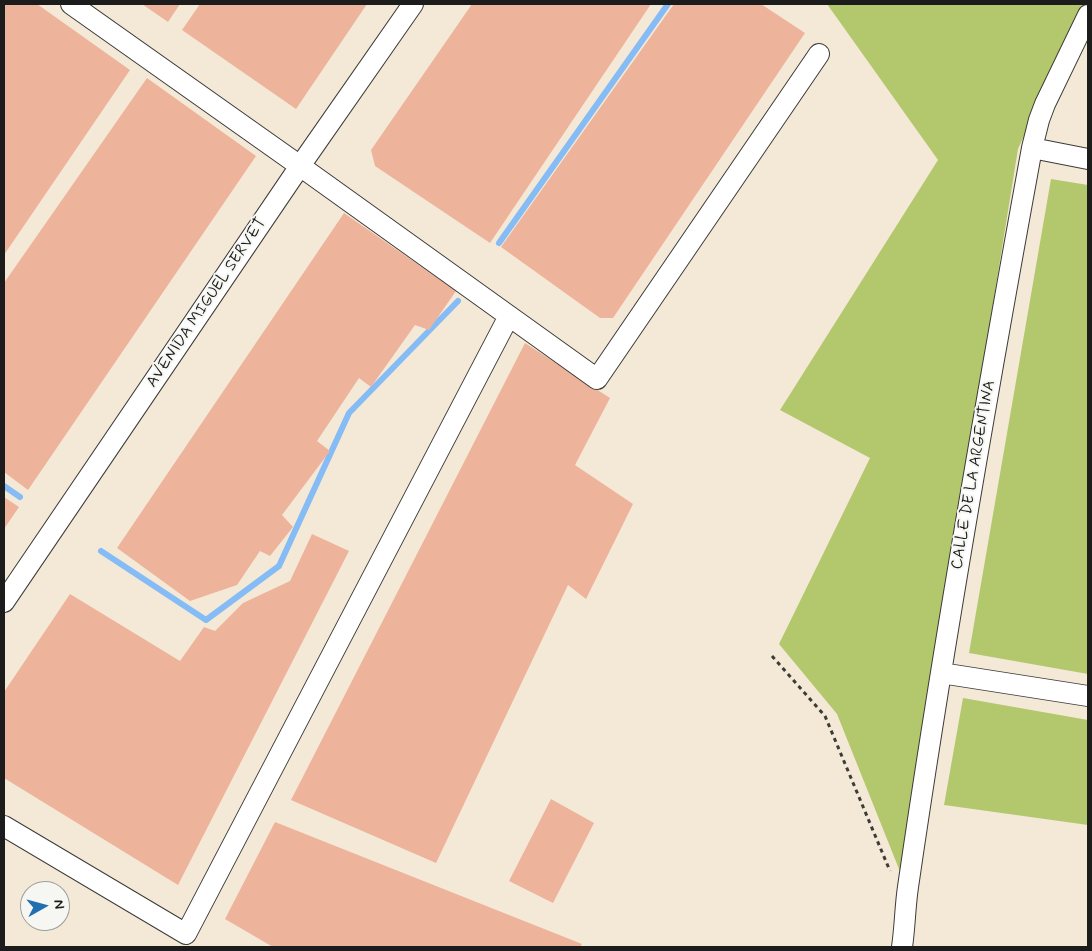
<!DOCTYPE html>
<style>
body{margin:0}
#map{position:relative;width:1092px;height:951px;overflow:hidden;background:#f4e9d7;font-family:Mynerve,sans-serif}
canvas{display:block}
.frame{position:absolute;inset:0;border:5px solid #1c1c1c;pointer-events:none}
.north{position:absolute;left:20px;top:881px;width:50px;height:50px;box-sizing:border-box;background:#f6f6f2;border:1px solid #9f9f9c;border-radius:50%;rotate:83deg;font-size:14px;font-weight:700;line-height:20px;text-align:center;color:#1c1c1c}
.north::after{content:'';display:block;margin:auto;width:18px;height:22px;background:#1f6fb2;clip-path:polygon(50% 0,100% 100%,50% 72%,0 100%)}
</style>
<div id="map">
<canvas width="1092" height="951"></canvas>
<div class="frame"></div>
<div class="north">N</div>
</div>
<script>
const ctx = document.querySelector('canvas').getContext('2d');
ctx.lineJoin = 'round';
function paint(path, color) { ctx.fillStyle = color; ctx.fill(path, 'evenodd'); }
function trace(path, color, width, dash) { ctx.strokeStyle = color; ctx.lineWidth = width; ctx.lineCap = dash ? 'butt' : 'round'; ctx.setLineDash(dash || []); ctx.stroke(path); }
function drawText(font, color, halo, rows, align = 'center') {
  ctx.font = font + ' Mynerve,sans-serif'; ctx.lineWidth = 4; ctx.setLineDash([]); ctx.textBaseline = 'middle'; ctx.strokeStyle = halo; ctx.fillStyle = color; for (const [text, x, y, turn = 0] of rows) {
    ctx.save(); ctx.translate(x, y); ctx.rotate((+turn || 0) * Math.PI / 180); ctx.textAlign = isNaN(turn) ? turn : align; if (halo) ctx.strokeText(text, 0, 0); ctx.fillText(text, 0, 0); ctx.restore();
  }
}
paint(new Path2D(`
 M827 4H1084L1018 149 901 874 837 714 779 644 870 458 780 410 938 160Z
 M1051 179 1088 185V674L969 653Z
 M963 698 1088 720V825L944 805Z`), '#b3c86d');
trace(new Path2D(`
 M499 243 668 4
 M4 486 20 497
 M101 551 206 620 279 566 349 413 458 301`), '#86bcf5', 6);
paint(new Path2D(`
 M4 4H37L130 70 4 255Z
 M142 4H180L168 22Z
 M200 4H367L296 109 182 30Z
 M472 4H651L490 243 375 166 371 150Z
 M674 4H761L805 33 613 318H600L501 247Z
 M147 78 256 156 28 490 4 472V283Z
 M344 213 456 291 429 330 415 325 371 387 359 378 317 441 330 451 282 515 293 527 270 556 260 551 237 585 190 601 117 548Z
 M525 343 610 398 575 465 633 504 586 599 568 585 436 863 291 800Z
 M4 497 19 507 4 529Z
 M312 534 349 551 178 885 4 778V692L70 594 180 661 204 627 215 631 243 603 290 581Z
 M551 799 594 823 553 903 509 881Z
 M275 822 582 944 580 947H273L225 919Z`), '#eeb39b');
const minor = new Path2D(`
 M71 4 300 166 597 379 819 54
 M1032 148 1088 159
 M4 602 300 166 413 4
 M941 673 1088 696
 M4 826 186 934 509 316
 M902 947C905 927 905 907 908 887 944 639 987 394 1032 148L1039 120 1045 104 1088 15`);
trace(minor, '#3c3b38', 22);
trace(new Path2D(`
 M772 656 825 716 890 871`), '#3c3b38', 3, [4, 4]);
trace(minor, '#fff', 20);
drawText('16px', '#1c1c1c', '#f6f6f2', [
 ["AVENIDA MIGUEL SERVET",207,303,-56],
 ["CALLE DE LA ARGENTINA",974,475,-80]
]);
</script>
